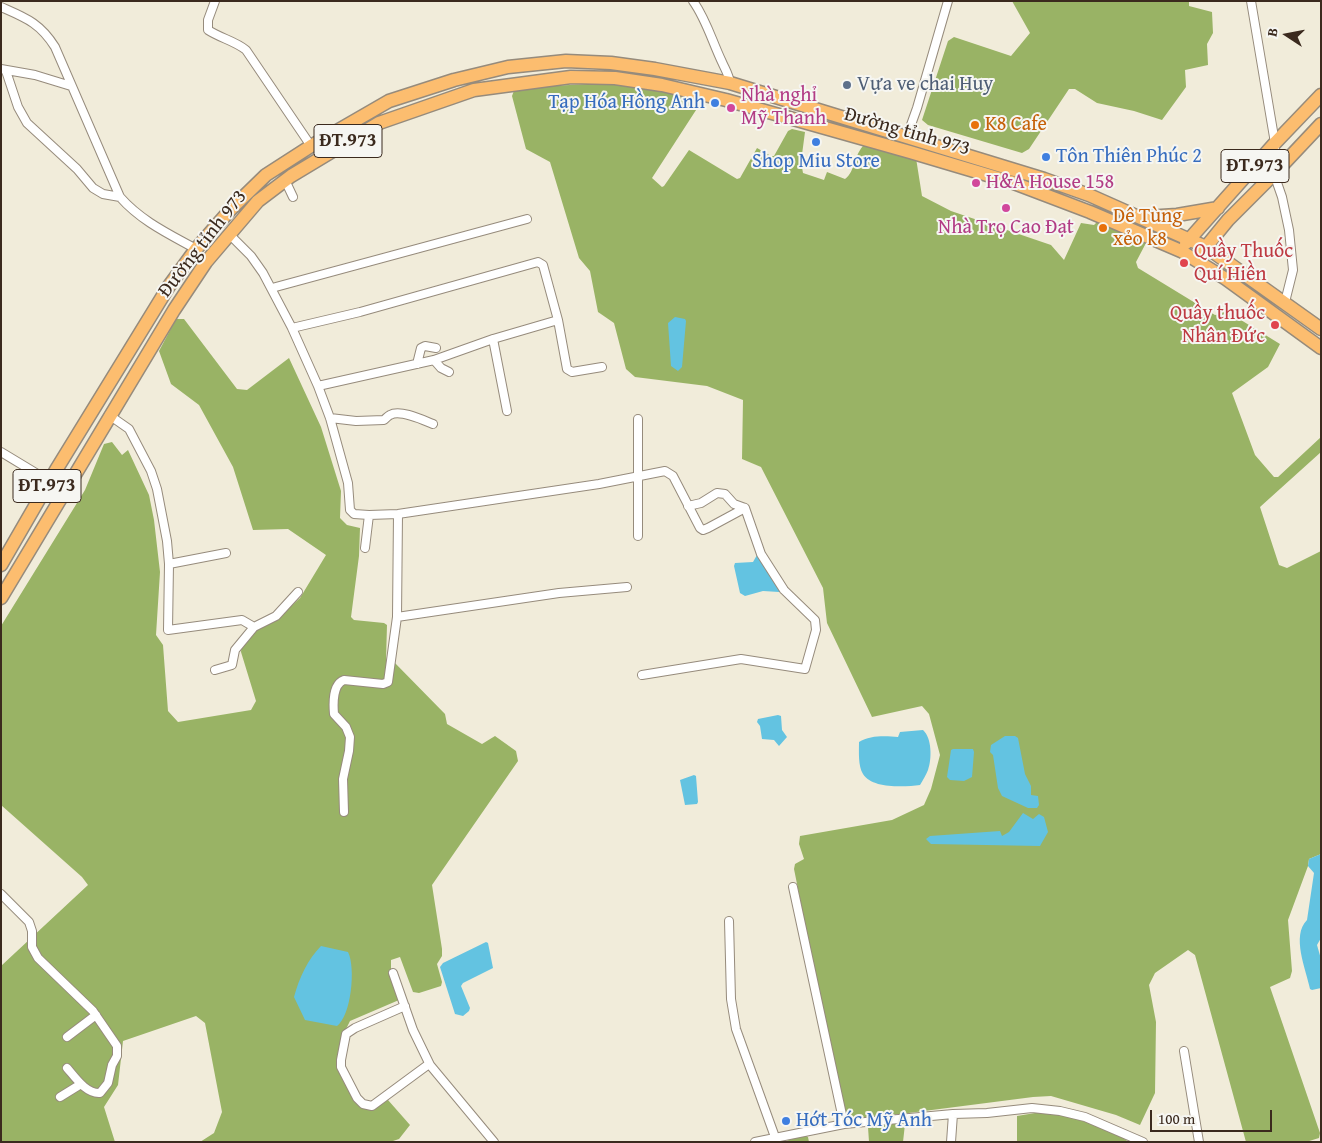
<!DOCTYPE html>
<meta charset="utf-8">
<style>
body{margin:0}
#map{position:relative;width:1322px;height:1143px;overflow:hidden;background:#f1ecda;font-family:"Gentium Book Plus",serif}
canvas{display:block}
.frame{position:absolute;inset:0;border:2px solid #3b2a1e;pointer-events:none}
.north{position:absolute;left:1262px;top:10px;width:50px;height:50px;-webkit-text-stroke:4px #f6f6f2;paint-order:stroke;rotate:281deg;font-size:14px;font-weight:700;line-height:20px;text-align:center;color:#3b2a1e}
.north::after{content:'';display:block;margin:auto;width:18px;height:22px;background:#3b2a1e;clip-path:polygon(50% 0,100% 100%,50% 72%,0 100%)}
.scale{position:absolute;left:1150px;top:1110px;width:122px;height:22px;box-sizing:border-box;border:2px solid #3b2a1e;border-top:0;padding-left:6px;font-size:15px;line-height:18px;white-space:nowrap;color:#3b2a1e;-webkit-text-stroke:4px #f6f6f2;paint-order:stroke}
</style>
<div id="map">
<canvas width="1322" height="1143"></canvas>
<div class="frame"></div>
<div class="north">B</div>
<div class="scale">100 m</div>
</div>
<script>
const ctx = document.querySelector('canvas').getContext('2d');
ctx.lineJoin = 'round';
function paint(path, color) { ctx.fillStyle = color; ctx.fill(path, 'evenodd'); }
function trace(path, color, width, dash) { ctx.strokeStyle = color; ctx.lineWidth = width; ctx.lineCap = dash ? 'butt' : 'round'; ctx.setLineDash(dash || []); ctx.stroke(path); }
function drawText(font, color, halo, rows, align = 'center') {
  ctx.font = font + ' "Gentium Book Plus",serif'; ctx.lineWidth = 4; ctx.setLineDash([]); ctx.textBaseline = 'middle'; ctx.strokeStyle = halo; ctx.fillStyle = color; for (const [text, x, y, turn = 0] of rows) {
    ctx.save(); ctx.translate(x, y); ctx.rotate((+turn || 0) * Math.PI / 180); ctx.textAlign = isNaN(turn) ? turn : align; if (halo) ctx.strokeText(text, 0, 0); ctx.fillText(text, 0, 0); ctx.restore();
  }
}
paint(new Path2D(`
 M1012 1H1189V6L1212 12 1213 33 1207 44 1208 65 1185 70 1186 87 1162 120 1134 111 1097 103 1075 89H1069L1029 149 1022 153 928 125 922 120 948 41 954 37 1011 56 1030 33Z
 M624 82 690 95 689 106 698 107 652 178 662 187 664 186 689 150 737 179 740 178 757 148 771 156H774L788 131 792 129 805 132 801 162 803 173 824 180 827 172 845 179C856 171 853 155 865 144L916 158 922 196 951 211 1051 245 1064 260 1081 223 1094 225 1098 221 1146 243 1136 262 1138 268 1215 315 1221 314 1223 309 1280 344 1268 367 1232 393 1255 455 1274 477H1278L1321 437V452L1260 507 1279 565 1287 568 1321 551V854L1309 859 1308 866 1288 920 1292 971 1290 978 1270 987 1320 1133 1319 1138 1306 1142H1246L1195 955 1188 950 1155 973 1149 985 1156 1022 1155 1093 1140 1125 1116 1115 1051 1096 1033 1097 854 1120 847 1118 824 1018 794 869 795 864 804 859 799 844 800 836 892 820 924 805 931 789 940 755 929 714 922 706 872 717 827 623 823 588 761 467 742 459 743 400 707 386 635 377 626 369 614 323 598 312 590 271 579 258 550 162 526 149 512 96 515 88Z
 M176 319H184L237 389 247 390 289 358 321 427 341 491 340 518 347 525 360 528 359 556 351 617 354 620 384 623 387 625 386 660 394 662 445 714 447 724 482 744 495 736 516 751 518 761 432 885 442 949V956L437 964 442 982 441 986 419 993 413 992 400 957 391 960V973L399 1000 350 1021 343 1035 339 1059 359 1105 388 1100 410 1125 399 1139 390 1142H200L214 1133 222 1112 205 1023 196 1016 123 1041 118 1085 104 1107 115 1142H1V966L88 885 82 877 1 805V626L85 490 104 444 112 442 122 455 128 450 149 495 154 520 160 572 156 635 163 645 168 711 178 722 251 710 256 701 241 652 242 642 266 622 278 618 300 598 326 555 288 529 253 530 233 467 199 405 171 384 159 351Z
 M1041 1112C1072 1117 1103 1124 1129 1142H1017V1116Z
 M901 1122 905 1124 903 1142H869L868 1127 870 1126Z
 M804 1135 808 1137 809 1142H783Z`), '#99b365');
paint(new Path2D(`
 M675 317 685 319 686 321 682 367 678 371 671 366 668 323Z
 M757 555C768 561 767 578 778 584L780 590 779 592 763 591 745 596 740 593 734 566 735 563 753 562Z
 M778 715 781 716 782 730 787 737 779 746 774 740 762 739 760 726 757 722 758 719Z
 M923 730C932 738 932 759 928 770 926 775 923 780 920 785 905 787 872 789 863 774 858 766 859 752 859 742 870 735 886 736 898 737L900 732Z
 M1005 736H1015L1018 738 1025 774 1031 786V795L1038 796 1039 805 1037 808H1028L1002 796 998 788 993 755 990 752 991 745Z
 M953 749H973L974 752 972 777 964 781 950 780 947 777 951 750Z
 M694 775 696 776 698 802 697 804 685 805 680 780Z
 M1023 813 1033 819 1039 814 1044 817 1048 832 1040 846 931 844 926 839 930 836 1000 831 1002 836 1009 832Z
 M1321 854V938L1317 945 1321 959V988L1312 990 1310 989C1306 969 1291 936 1307 920L1314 873 1308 866 1309 859Z
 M486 942 488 943 493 968 463 983 461 986 470 1008 469 1011 463 1016 455 1014 440 967 443 963Z
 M321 946 348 952C356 968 351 1016 337 1026L305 1020 294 997C299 978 308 959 321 946Z`), '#63c3e1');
const street = new Path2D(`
 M215 1 208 20V30C220 38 235 41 246 50L311 146
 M693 1C706 19 712 41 722 62 725 69 729 75 730 83
 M1251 1 1275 143 1274 174 1282 197 1289 230 1293 270 1285 302
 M1 7C26 18 40 23 55 47L120 197C141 221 169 234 196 249
 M1 69 35 75 71 86
 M6 71 18 107 27 123 77 169 93 188 103 194 120 197
 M907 136 917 108 948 1
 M285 180 293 197
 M229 234 251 256 263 273 292 328 318 386 330 418 348 483 350 510 354 514 369 515 398 514 599 484 665 471 673 476 700 528 703 530 708 528 745 508
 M272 288 527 219
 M292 328 360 312 538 262 543 265 558 320 567 369 572 372 602 367
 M493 339 507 411
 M434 360 441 368 449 372
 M417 364 421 348 425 346 436 348
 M318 386 434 360 493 339 558 320
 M109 415 129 429 151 471 157 489 167 541 169 564 168 630 242 620 254 627
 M330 418 356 421 384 420C386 418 388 416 390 415 400 409 423 420 433 424
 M1 452 49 481
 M398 514 397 617 559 593 627 587
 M638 536V419
 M365 548 369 515
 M169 564 226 553
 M215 670 232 665 235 650 254 627 276 616 298 592
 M642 675 741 659 805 669 816 630 815 620 784 590 761 554 745 508 734 504 725 494 717 493 701 503 688 506
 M344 812 343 779 349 751 350 737 346 727 334 714C333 703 333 684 344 680L383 684 388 682 397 617
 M793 887 844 1124
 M1 894 29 922 32 931V947L38 958 93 1011 117 1046V1056L112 1065 108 1083 100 1093C86 1094 75 1077 67 1068
 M729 921 731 999 736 1029 775 1137
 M393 973 413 1030 430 1065 494 1142
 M405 1006 355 1028 346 1034 341 1060V1067L357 1098 363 1104 372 1106 429 1064
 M67 1037 96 1015
 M1184 1051 1199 1142
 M60 1097 81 1084
 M755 1142 844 1124 953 1114 987 1113 1032 1108 1060 1111 1085 1117 1143 1142
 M951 1142 953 1114`);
const primary = new Path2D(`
 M1146 217 1177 215 1218 208
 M1186 243 1275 143 1321 95
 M1201 253 1228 220 1274 174 1321 124
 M1 565 56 470 169 286 196 249 231 209 266 175 311 146 389 101 454 80 508 67 566 61 611 63 655 69 730 83 1044 179 1089 195 1206 247 1321 329
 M1 598 174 310 206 262 258 201 291 176 379 123 474 90 571 77 615 78 662 85 726 100 910 152 1011 182 1090 212 1181 251 1226 279 1321 348`);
trace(street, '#968b7c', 10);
trace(primary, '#968b7c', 15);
trace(street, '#fff', 8);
trace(primary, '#fcbd6f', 12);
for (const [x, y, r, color] of [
 [847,85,5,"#5c6f8a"],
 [715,103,5,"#3f7fe0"],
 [731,108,5,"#d1479c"],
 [975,125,5,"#e8710a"],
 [816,142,5,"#3f7fe0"],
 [1046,157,5,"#3f7fe0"],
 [976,183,5,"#d1479c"],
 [1006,208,5,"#d1479c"],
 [1103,228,5,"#e8710a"],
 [1184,263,5,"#e0444e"],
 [1275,325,5,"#e0444e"],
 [786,1121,5,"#3f7fe0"]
]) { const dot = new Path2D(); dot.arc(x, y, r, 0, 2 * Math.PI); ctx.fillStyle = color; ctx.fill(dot); trace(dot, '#f6f6f2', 2); }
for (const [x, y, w] of [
 [348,141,68],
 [1255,166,68],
 [47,486,68]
]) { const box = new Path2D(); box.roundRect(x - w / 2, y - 16.5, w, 33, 4); ctx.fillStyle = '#f6f6f2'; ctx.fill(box); trace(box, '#3b2a1e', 1); }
drawText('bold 19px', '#3b2a1e', null, [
 ["ĐT.973",348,141],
 ["ĐT.973",1255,166],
 ["ĐT.973",47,486]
]);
drawText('20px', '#4e5e75', '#f6f6f2', [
 ["Vựa ve chai Huy",857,85]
], 'left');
drawText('20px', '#b23c85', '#f6f6f2', [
 ["Nhà nghỉ",741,96],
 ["Mỹ Thanh",741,119],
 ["H&A House 158",986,183],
 ["Nhà Trọ Cao Đạt",1006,228,"center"]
], 'left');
drawText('20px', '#366cbe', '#f6f6f2', [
 ["Tạp Hóa Hồng Anh",705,103,"right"],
 ["Tôn Thiên Phúc 2",1056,157],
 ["Shop Miu Store",816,162,"center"],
 ["Hớt Tóc Mỹ Anh",796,1121]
], 'left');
drawText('20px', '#c56008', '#f6f6f2', [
 ["K8 Cafe",985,125],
 ["Dê Tùng",1113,217],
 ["xẻo k8",1113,240]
], 'left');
drawText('20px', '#3b2a1e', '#f6f6f2', [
 ["Đường tỉnh 973",907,132,16],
 ["Đường tỉnh 973",203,244,-52]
]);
drawText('20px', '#be3a42', '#f6f6f2', [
 ["Quầy Thuốc",1194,252],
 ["Quí Hiền",1194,275],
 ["Quầy thuốc",1265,314,"right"],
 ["Nhân Đức",1265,337,"right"]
], 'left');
</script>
